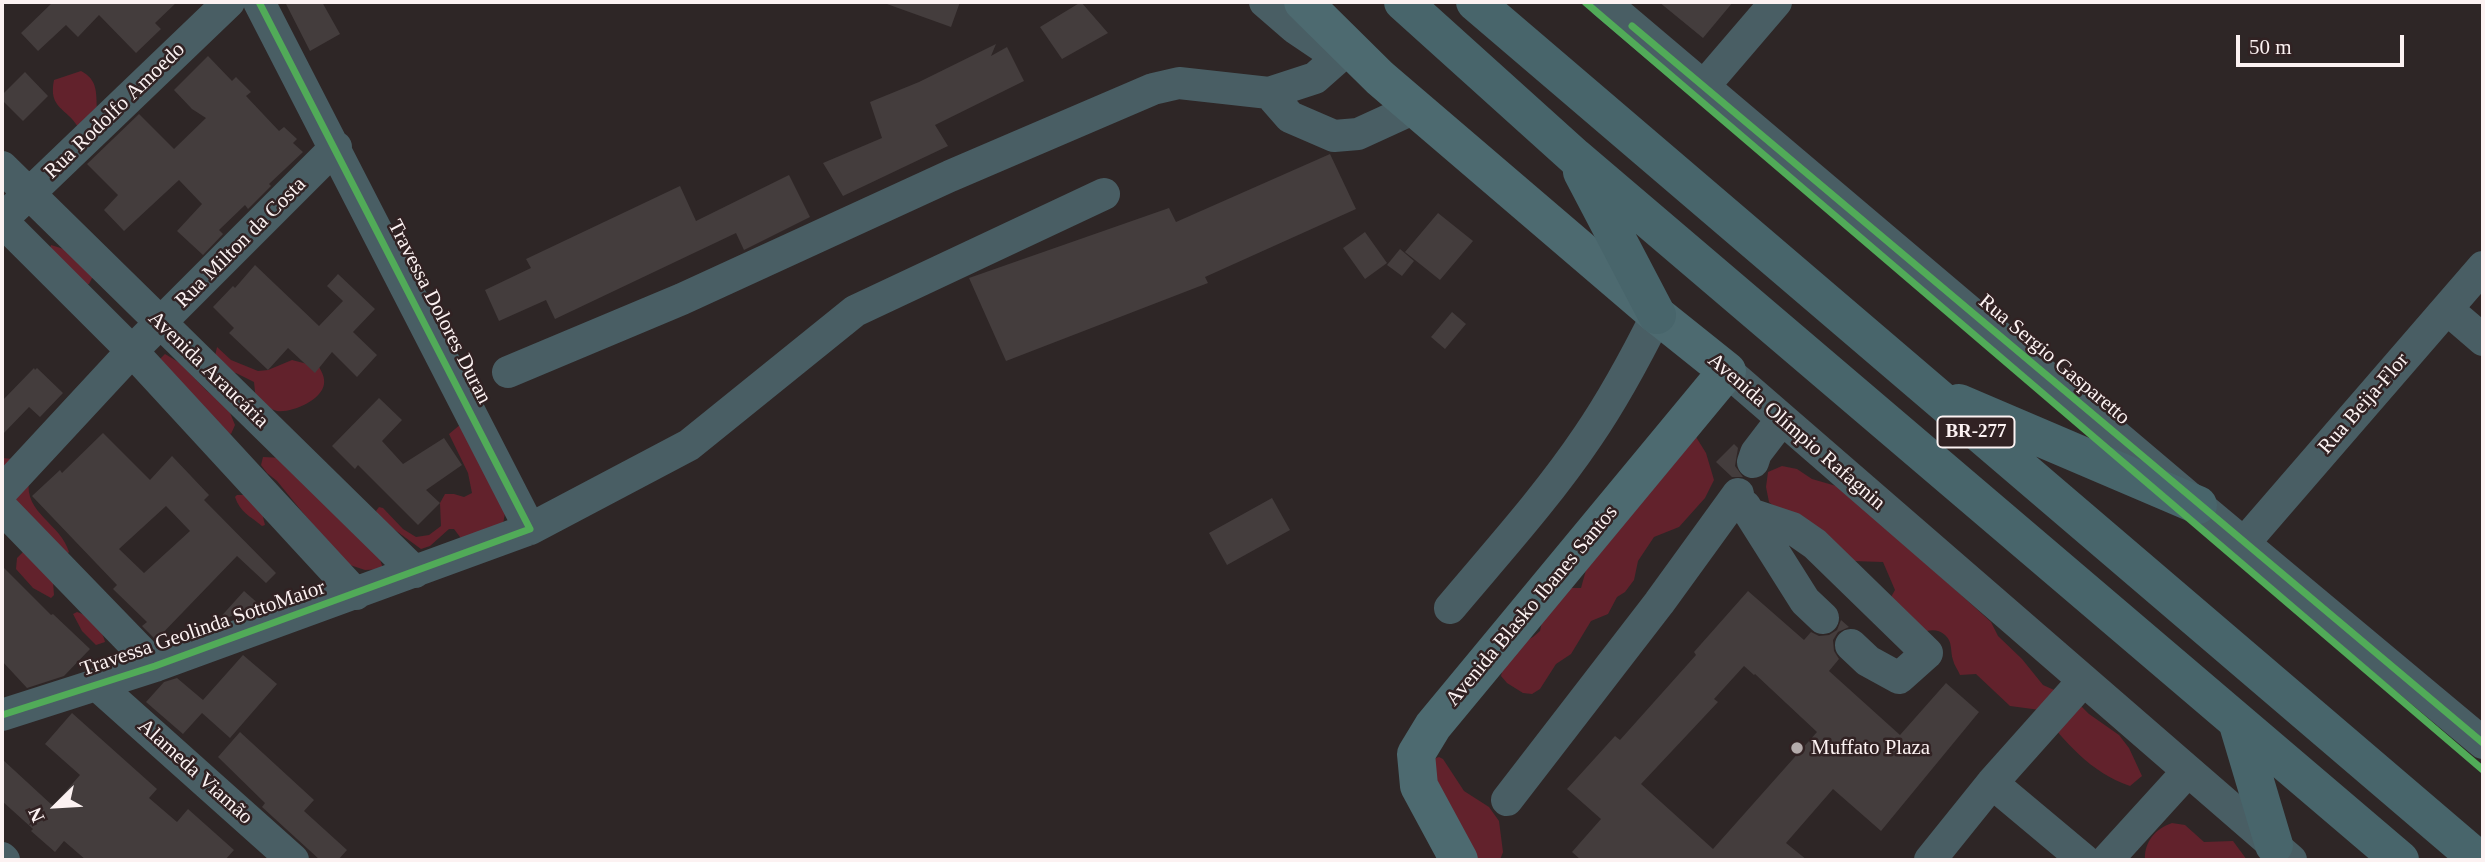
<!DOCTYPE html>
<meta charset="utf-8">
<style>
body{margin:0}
#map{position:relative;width:2485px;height:862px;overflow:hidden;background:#2e2626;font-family:Georgia,serif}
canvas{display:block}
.frame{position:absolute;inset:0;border:4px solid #fcf2f2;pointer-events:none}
.north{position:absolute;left:21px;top:771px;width:70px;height:70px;-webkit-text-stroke:5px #312223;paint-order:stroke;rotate:246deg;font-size:19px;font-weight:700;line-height:28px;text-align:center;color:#fcf2f2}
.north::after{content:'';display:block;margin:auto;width:24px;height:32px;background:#fcf2f2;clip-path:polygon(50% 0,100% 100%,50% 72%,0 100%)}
.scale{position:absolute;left:2236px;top:35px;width:168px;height:32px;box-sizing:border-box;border:4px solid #fcf2f2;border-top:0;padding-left:9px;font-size:21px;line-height:24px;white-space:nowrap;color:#fcf2f2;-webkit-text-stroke:5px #312223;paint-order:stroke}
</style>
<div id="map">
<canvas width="2485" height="862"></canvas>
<div class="frame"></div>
<div class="north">N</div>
<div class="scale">50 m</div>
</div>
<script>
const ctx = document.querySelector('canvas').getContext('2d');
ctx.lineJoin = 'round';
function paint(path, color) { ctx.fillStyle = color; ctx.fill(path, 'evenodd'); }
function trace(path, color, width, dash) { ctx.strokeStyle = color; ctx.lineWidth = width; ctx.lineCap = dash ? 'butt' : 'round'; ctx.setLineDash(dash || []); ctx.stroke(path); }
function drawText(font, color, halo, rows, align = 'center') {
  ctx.font = font + ' Georgia,serif'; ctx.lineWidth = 5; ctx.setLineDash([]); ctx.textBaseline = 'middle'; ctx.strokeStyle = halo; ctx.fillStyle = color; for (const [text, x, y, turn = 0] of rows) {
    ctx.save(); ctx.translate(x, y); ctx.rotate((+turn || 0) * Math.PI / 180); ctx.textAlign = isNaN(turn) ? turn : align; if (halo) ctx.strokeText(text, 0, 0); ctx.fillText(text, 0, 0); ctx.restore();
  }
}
paint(new Path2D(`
 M81 71C98 80 96 92 97 110L78 127C67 108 48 109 54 80Z
 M51 245 70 251 95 272 89 284 80 286 48 255Z
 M217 347 231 360 258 371 268 370 292 360 319 367C322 372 325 378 324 384 322 400 292 413 277 411 270 409 263 405 256 401L254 382 236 373 226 372 215 356Z
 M165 354 180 363 207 391 228 408 235 425 231 434 222 430 157 362Z
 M461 424 506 508 503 524 466 545 454 529H449L430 546 421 549 395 530 382 524 376 511 379 507 383 508 403 529 416 537 429 535 441 526 440 503 445 494H454L464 497 472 493 468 473 449 434Z
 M1696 437 1706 453 1714 480 1705 498 1679 527 1654 537 1638 561 1634 580 1625 592 1617 597 1608 614 1591 621 1571 654 1556 664 1540 689 1532 694 1523 693 1507 683 1501 676 1505 658 1517 645 1533 637 1540 631 1544 612 1571 588H1581L1586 570Z
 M263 457 282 458 380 559 383 569 365 570 344 563 277 481 267 473 261 465Z
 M2 458 13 459 29 481C24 513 61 524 69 552L66 555 51 551 2 480Z
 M1782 466 1797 469 1812 479 1843 488 1991 622 1998 636 2022 659 2043 685 2074 699 2089 714 2119 735 2129 748 2142 776 2130 786C2091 773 2064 741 2040 710L2010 706 1976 674 1960 675C1958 670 1954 665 1953 660 1950 651 1953 642 1945 635 1924 617 1907 658 1876 625L1875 612 1887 604 1895 590 1883 562 1852 561 1787 518 1769 502 1766 487 1768 472Z
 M237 495H245L262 513 265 525 262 526C250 516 240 512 235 497Z
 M23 552 53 582 54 595 51 598 33 588 16 569 17 558Z
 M77 612C89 615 103 630 105 642L96 645 82 631 73 614Z
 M1439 757 1443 759 1464 791 1489 807 1499 821 1503 852 1500 860H1472L1427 763 1430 760Z
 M2172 823 2185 825 2204 842 2233 841 2247 860H2145C2144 842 2155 829 2172 823Z`), '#62222c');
paint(new Path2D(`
 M53 2H177L155 23 161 29 136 53 99 15 78 37 66 25 38 51 21 33Z
 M285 2H322L340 34 310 51Z
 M887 2H960L951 27 887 4Z
 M1081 2 1108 33 1062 59 1040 27Z
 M1659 2H1733L1703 38Z
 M996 44 991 56 1007 47 1024 81 935 125 948 146 843 196 823 163 882 138 870 102 919 82Z
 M208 56 232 81 236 77 251 92 246 96 279 131 284 127 297 139 293 143 303 152 269 184 271 186 248 209 245 205 219 230 223 234 203 255 177 231 202 204 179 180 124 231 104 210 118 195 87 164 139 114 174 149 206 118 192 109 174 90Z
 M25 72 48 96 23 121 2 100V95Z
 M1330 154 1356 209 1205 277 1208 283 1006 361 969 278 1169 208 1176 222Z
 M789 175 810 217 744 250 736 233 555 319 546 300 499 321 485 290 531 268 526 259 680 186 696 221Z
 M1438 213 1473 241 1440 280 1405 252Z
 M1365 232 1387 263 1365 279 1343 248Z
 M1400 249 1414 261 1402 276 1387 265Z
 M255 265 319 326 343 301 327 286 338 274 375 309 353 332 377 355 357 377 332 352 315 373 288 348 268 370 229 333 234 328 213 307 233 286 235 288Z
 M1452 312 1466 324 1445 349 1431 337Z
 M34 368 35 370 37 368 63 393 40 417 29 407 2 435V401Z
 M379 398 402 420 382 441 403 464 444 438 462 465 426 490 440 503 418 525 358 465 355 469 332 446Z
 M103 433 150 480 172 456 209 495 204 500 276 573 266 583 237 556 156 640 142 626 147 622 113 589 117 585 32 496 60 470 62 473ZM166 506 190 531 144 573 119 549Z
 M1734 444 1738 448 1735 466 1743 477H1732L1716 462Z
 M1272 498 1290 530 1227 565 1209 533Z
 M2 566 51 615 53 614 90 649 64 676 27 688 2 661Z
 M244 591 261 606 217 621Z
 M1748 591 1804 640 1811 632 1819 636 1829 635 1837 630 1841 620 1849 627 1838 632 1833 640 1834 651 1839 659 1829 671 1900 735 1946 683 1979 712 1881 831 1833 789 1786 843 1807 860H1581L1572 852 1601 819 1567 789 1615 736 1620 740 1696 655 1694 652ZM1744 666 1754 675 1755 674 1817 732 1713 849 1641 784 1718 702 1714 699Z
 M243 655 277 684 230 738 202 713 183 734 146 702 164 682 177 678 203 700Z
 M72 713 157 789 149 798 177 822 188 809 234 850 225 860H86L64 841 55 852 31 831 33 829 2 801V759L53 806 80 775 45 744Z
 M240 732 314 800 304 811 347 850 338 860H320L262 807 265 803 218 757Z`), '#443d3d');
trace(new Path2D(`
 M1265 2 1295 28 1338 57
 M1604 2 2198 505 2483 743
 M1704 86 1776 2
 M1269 93 1290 117 1334 136 1358 134 1417 107
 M2 167 415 572
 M13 209 229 2
 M2 221 132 351 356 594
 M2447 309 2483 340
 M1727 371 2291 860
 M508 372 682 299 950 176 1153 89 1179 83 1269 93 1315 78 1350 47
 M1753 462 1756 453 1782 419
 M2 491 132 351 336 147
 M1745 506 1805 601 1823 618
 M2 508 155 666
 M1750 514 1792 528 1815 544 1927 653 1899 678 1868 661 1851 645
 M530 529 689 445 855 311 1104 194
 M2245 542 2483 267
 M1450 608C1497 552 1547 497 1588 436 1614 398 1636 357 1657 315
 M96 684 293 860
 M2 715 155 666 530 529 259 2
 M1992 783 2084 860
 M1507 800 1659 603 1738 494
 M2 858 4 860
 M1930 860 1992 783 2083 681
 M2107 860 2188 771`), '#495e64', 32);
trace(new Path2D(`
 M1303 2 1380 78 1657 315 1727 371 1433 726 1416 754 1419 786 1459 860`), '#4d6a70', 38);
trace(new Path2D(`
 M1403 2 1575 157 2400 860
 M1475 2 2479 860
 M1582 172 1657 315
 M1959 403 2198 505
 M2237 721 2274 845`), '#48656b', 38);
trace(new Path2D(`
 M1585 2 2483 770
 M1632 26 2483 743
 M2 715 155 666 530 529 259 2`), '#51ab58', 7);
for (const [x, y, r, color] of [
 [1797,748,7,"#b4abab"]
]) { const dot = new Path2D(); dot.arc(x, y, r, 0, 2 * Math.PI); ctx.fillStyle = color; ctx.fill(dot); trace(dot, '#312223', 2.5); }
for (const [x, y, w] of [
 [1976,432,77]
]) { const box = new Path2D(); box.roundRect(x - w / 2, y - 15.5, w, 31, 5); ctx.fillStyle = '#312223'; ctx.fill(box); trace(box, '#fcf2f2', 2); }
drawText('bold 19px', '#fcf2f2', null, [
 ["BR-277",1976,432]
]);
drawText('21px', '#fcf2f2', '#312223', [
 ["Rua Rodolfo Amoedo",115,111,-44],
 ["Rua Milton da Costa",241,243,-45],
 ["Travessa Dolores Duran",439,312,63],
 ["Rua Sergio Gasparetto",2054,360,40],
 ["Avenida Araucária",208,370,44],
 ["Rua Beija-Flor",2364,404,-49],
 ["Avenida Olímpio Rafagnin",1796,432,41],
 ["Avenida Blasko Ibanes Santos",1532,606,-50],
 ["Travessa Geolinda SottoMaior",203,629,-19],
 ["Alameda Viamão",195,772,42]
]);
drawText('21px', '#fcf2f2', '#312223', [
 ["Muffato Plaza",1811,748]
], 'left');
</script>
